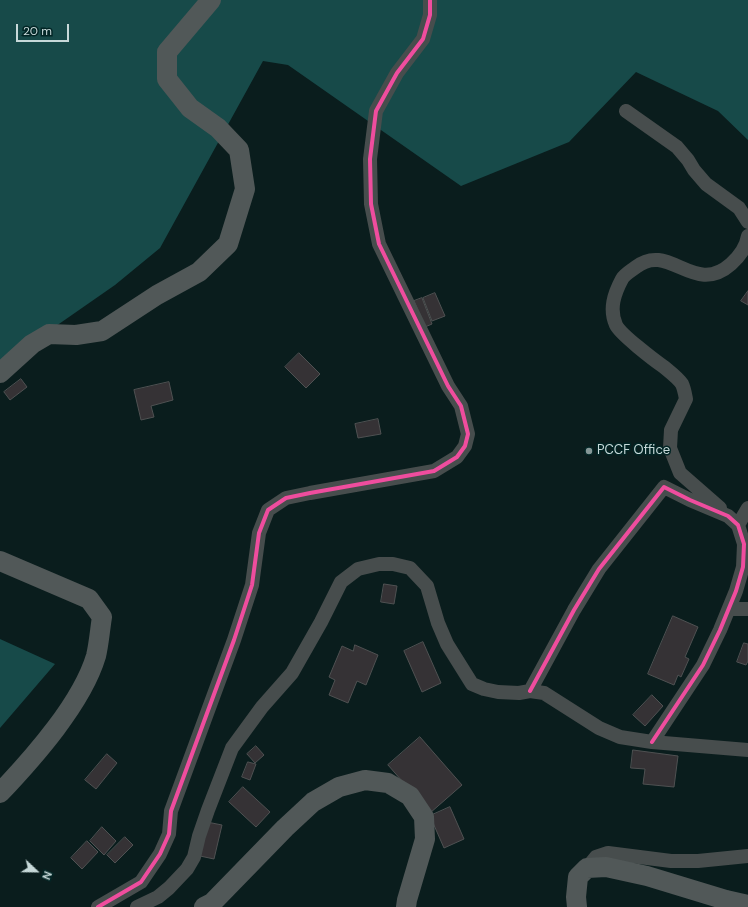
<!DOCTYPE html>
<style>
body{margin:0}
#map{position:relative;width:748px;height:907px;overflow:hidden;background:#0a1d1d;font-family:"DM Sans",sans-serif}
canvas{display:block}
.north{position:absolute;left:16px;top:851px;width:40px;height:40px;-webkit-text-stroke:3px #022525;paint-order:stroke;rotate:112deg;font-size:11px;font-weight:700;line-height:16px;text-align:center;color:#c7d9d9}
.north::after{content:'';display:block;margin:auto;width:14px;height:18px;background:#c7d9d9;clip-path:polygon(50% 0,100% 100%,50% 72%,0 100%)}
.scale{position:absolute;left:16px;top:24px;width:53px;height:18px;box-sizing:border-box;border:2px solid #c7d9d9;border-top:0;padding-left:5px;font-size:12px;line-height:14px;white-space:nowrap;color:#c7d9d9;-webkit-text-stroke:3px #022525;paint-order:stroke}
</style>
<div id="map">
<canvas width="748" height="907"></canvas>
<div class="north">N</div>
<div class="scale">20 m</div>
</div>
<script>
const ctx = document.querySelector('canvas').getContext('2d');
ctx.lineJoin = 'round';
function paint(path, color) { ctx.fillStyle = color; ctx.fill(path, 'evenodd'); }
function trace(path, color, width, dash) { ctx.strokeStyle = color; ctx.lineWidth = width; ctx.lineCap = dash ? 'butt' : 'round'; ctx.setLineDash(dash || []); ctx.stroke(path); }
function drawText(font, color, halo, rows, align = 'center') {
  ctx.font = font + ' "DM Sans",sans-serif'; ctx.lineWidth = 3; ctx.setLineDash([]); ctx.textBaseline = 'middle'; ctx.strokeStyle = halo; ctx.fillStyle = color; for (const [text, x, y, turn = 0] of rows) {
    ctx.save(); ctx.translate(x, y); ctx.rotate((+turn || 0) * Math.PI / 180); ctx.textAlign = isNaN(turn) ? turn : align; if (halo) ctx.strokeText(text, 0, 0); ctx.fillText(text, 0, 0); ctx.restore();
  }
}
paint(new Path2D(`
 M0 0H748V140L718 111 636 72 569 142 461 186 288 65 263 61 160 248 115 285 0 365Z
 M0 639 55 664 0 728Z`), '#174a49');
const building = new Path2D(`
 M748 291V305L741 301Z
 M435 293 445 316 432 321 423 298Z
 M422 298 432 324 425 327 414 301Z
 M299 353 320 374 306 388 285 367Z
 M21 379 27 387 10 400 4 392Z
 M169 382 173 400 151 406 154 417 141 420 134 390Z
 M378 419 381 434 358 438 355 424Z
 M384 584 397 586 394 604 381 602Z
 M673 616 698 627 685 657 689 659 681 677 678 675 674 685 648 674Z
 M423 642 441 683 422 692 404 651Z
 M744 643 748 644V661L746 665 737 662Z
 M355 645 378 655 366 685 357 681 348 703 329 695 335 680 329 677 342 646 353 651Z
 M652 695 663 706 645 726 633 715Z
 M420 737 462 785 430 813 388 765Z
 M256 746 264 755 255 763 247 754Z
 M633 750 678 756 674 787 643 784 645 769 631 768Z
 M107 754 117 763 96 789 85 780Z
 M248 762 256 764 250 780 242 777Z
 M243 787 270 812 256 827 229 802Z
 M450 807 464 839 444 848 430 816Z
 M207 822 222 825 214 859 200 856Z
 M102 827 116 841 104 855 90 841Z
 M125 837 133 845 115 863 107 855Z
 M87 841 98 852 82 869 71 858Z`);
paint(building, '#353235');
trace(building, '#4f5152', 1);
trace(new Path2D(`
 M626 111 677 147 688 160 694 170 706 184 739 208 748 222
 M720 508 680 473 670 448 671 430 686 399C685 394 684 388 682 384 678 378 670 372 664 367 654 360 620 334 616 325 609 309 614 294 622 279 625 274 631 271 636 267 669 241 694 297 731 264 740 256 746 248 748 236
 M738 525 748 508
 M729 609H748
 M530 691 574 610 599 569 664 487 690 500 728 516 738 525 744 544 743 567 736 591 720 630 703 665 652 742
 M587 868 596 857 608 853 671 861H698L748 856
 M98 907 141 882 160 854 169 834 171 811 234 640 252 585 259 533 268 510 286 498 310 493 434 471 457 457 465 446 468 434 461 406 448 386 379 244 371 204 370 159 376 111 397 73 423 39 430 15V0
 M137 907 158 897 169 888 187 869 194 857 199 836 208 810 232 748 262 707 292 673 321 622 341 582 358 569 379 564H393L410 568 427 586 438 623 447 644 472 684 484 689 498 692 519 693 530 691 544 693 599 728 620 737 652 742 748 750`), '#474d4d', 14);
trace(new Path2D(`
 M0 373 32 344 49 334 76 335 102 331 157 295 199 272 228 244 245 189 239 150 218 128 190 108 167 79V52L211 0
 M0 561 89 599 102 617C100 629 99 644 96 656 82 703 34 757 0 793
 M204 907 212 903 285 828 313 802 339 787 365 780 388 783 410 796 424 817 425 839 407 900 406 907
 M577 907 576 897 578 877 587 868 606 867 647 876 726 900 748 905`), '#515858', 20);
trace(new Path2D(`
 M530 691 574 610 599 569 664 487 690 500 728 516 738 525 744 544 743 567 736 591 720 630 703 665 652 742
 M98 907 141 882 160 854 169 834 171 811 234 640 252 585 259 533 268 510 286 498 310 493 434 471 457 457 465 446 468 434 461 406 448 386 379 244 371 204 370 159 376 111 397 73 423 39 430 15V0`), '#ef4d9e', 4);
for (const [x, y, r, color] of [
 [589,451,4,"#859797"]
]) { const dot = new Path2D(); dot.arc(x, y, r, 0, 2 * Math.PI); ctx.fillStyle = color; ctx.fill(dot); trace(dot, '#022525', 1.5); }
drawText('13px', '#c7d9d9', '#022525', [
 ["PCCF Office",597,451]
], 'left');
</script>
